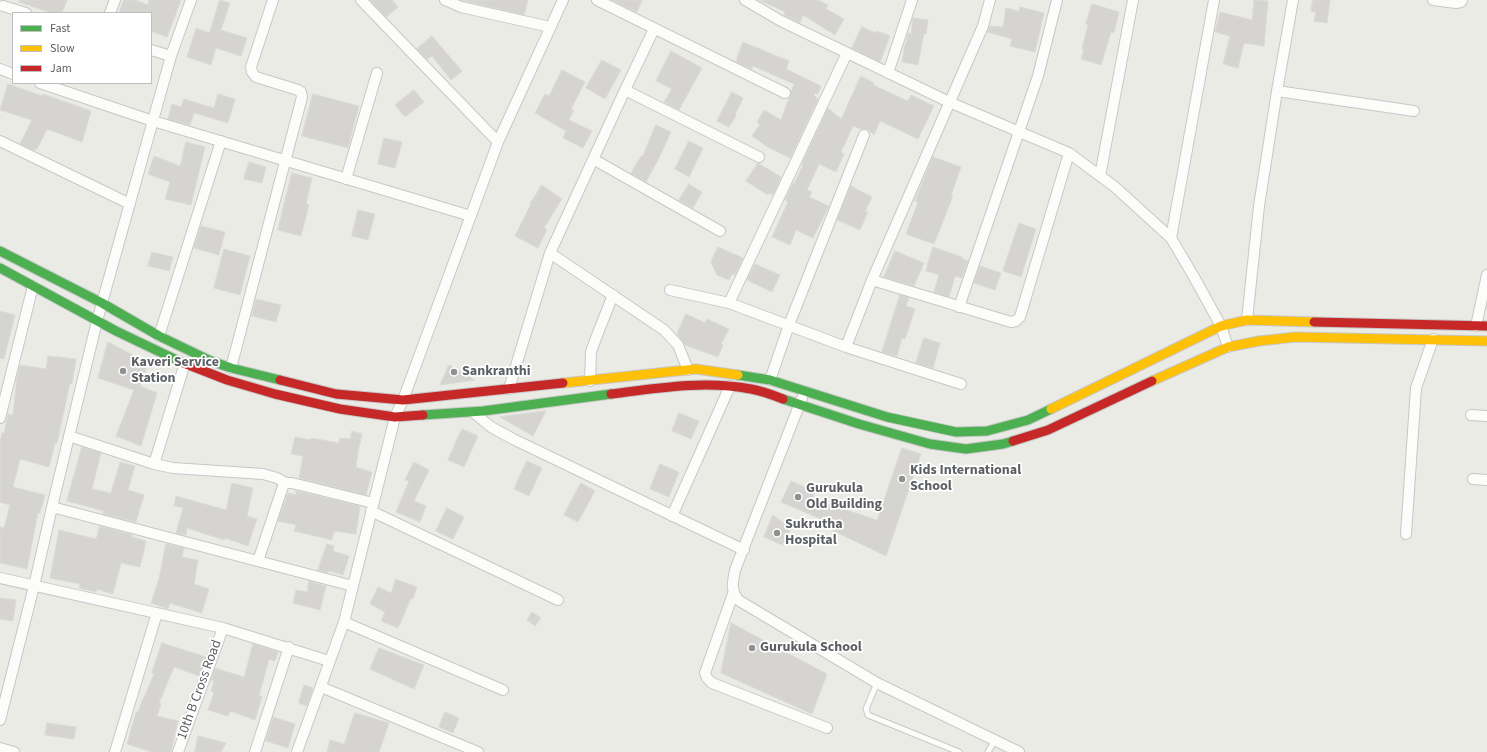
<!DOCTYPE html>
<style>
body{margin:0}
#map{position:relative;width:1487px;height:752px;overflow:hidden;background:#ebebe6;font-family:"Source Sans 3",sans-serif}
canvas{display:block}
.legend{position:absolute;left:12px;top:12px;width:140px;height:72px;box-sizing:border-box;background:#fff;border:1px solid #bebfc1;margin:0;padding:5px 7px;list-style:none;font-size:12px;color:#5c5f63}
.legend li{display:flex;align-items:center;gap:8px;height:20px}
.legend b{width:20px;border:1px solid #bebfc1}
</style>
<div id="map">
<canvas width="1487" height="752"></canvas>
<ul class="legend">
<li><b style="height:5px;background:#4caf50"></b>Fast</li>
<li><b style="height:5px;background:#ffc107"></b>Slow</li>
<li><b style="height:5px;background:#c62828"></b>Jam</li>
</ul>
</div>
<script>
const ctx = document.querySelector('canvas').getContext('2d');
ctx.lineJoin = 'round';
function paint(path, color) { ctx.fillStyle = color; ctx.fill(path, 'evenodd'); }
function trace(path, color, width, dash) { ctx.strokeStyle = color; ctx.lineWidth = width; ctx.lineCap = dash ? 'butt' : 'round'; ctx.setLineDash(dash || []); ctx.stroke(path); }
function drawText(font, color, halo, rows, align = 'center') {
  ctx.font = font + ' "Source Sans 3",sans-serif'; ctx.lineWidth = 3.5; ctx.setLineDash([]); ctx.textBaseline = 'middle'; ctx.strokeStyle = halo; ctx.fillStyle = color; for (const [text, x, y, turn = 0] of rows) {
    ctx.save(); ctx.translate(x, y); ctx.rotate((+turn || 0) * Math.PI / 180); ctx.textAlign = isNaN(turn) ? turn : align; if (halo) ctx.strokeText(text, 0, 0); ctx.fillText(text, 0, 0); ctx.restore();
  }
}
const building = new Path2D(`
 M20 0H67L62 13H52L19 2Z
 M124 0H135L148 5 149 0H181L167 37 151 31V13H119Z
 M220 0 230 3 221 30 247 38 241 56 216 48 211 65 187 57 196 28 209 33Z
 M370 0H392L398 7 386 17Z
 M461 0H528L524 15Z
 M612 0H642L637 12Z
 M759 0H818L828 5 826 9 844 19 835 35 803 15 800 23 784 15 785 12Z
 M1254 0 1268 1 1264 46 1244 43 1238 68 1223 64 1230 36 1215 32 1220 12 1252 20Z
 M1313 0H1330L1327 23 1314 21 1316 12 1311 11Z
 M1092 4 1119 12 1114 33 1111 32 1101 65 1081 59 1084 49H1082L1088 25 1086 24Z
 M1020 7 1044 13 1035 52 1010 46 1012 39 987 32 990 26 1003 27 1006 8 1019 11Z
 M913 18 928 20 926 34 924 33 918 65 902 62 905 44 906 43 908 33 911 34Z
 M862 27 876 33 877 31 890 36 880 62 852 48Z
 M432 36 462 71 451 80 432 56 427 59 417 49Z
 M743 42 789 61 786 69 821 86 818 94 815 93 814 95 818 99 790 158 766 146 752 136 760 124 757 122 764 110 781 120 794 84 753 66 752 69 736 62Z
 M671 51 702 68 679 110 664 102 672 89 656 81Z
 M602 60 621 70 605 99 586 88Z
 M562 70 585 82 571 109 574 110 569 120 592 131 583 148 563 138 566 131 535 113 545 94 549 96Z
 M861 76 874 83 873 85 908 101 911 95 934 106 918 139 880 121 874 135 867 129H861L853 126 841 152 844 154 836 172 819 164 807 190 812 192 809 197 829 206 813 238 796 230 790 245 772 237 788 202 785 200 793 183 794 184 803 165 802 164 828 108 841 119Z
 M8 84 42 96 43 94 91 111 82 142 47 129 37 149 33 150 20 144 32 120 0 110Z
 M414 90 424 102 405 117 395 105Z
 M732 92 743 98 735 115 736 116 729 127 717 121Z
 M218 94 235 99 228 123 194 113 190 125 168 119 172 104 181 107 184 99 214 108Z
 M313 94 359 106 348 148 302 136Z
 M656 125 671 132 659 158 646 182 631 173 641 156 642 157Z
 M384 138 402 142 395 168 378 164Z
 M689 141 703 148 689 177 675 169Z
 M186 142 205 147 191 205 165 199 170 182 148 174 154 156 180 166Z
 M933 157 961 167 951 195 953 196 934 244 906 234 918 202 915 201Z
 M249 162 266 167 262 183 244 179Z
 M758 163 781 177 773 195 769 193 768 195 746 181Z
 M292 173 312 178 306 204 309 205 301 236 278 230Z
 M689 184 702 192 693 208 679 200Z
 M542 185 562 199 544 228 547 230 538 248 515 236 531 204H530Z
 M851 186 872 197 865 212H868L860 230 837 220Z
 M358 210 375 214 368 240 352 236Z
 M1019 223 1036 229 1021 277 1003 271Z
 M201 226 225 232 219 255 194 248Z
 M718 247 743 258 735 275 732 274 729 280 717 275 711 262Z
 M933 247 962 257V259L968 261 962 278 955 276 949 297 934 292 939 275 926 271Z
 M224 249 250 256 240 295 214 288Z
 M895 251 924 263 914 286 884 277Z
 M152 252 173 257 169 271 148 266Z
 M755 264 780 275 772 292 747 280Z
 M980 266 1001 273 995 290 974 283Z
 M900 295 909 298 906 306 915 309 905 339 902 338 897 356 882 352Z
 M256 299 281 305 276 322 252 316Z
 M0 311 15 315 4 359 0 358Z
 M686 314 705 323 707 319 729 329 721 344 723 345 718 357 685 345 677 334Z
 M924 338 940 343 933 368 916 363Z
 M108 342 148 363 140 386 157 393 141 446 116 436 134 390 98 378Z
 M48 356 76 359 72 384 70 383 57 443H55L49 467 20 459 13 487 45 495 40 513H38L27 569 0 563V527L4 528 10 505 0 502V442L2 433H4L8 414 13 415 17 377 20 365 46 369Z
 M449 365 475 380 440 385Z
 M546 411 533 436 500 417Z
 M679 413 699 421 691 439 672 431Z
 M462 429 478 436 464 467 448 460Z
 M352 431 362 434 358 452 356 467 372 472 366 495 299 478 303 456 291 454 295 437 311 440V438L339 443 340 438 350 439Z
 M82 447 101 453 92 489 111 493 120 462 135 466 128 490 144 495 136 522 103 514 104 511 67 501Z
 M902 448 921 454 886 556 821 525 823 520 781 502 791 481 815 492 812 499 877 520Z
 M527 461 542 468 529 496 514 489Z
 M414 462 429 470 414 501 426 506 420 522 396 512 409 481 405 480Z
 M660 464 679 472 669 497 650 489Z
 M232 483 253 488 247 516 257 519 248 546 225 538 224 540 187 528 186 535 176 533 183 508 174 506 176 496 226 510Z
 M581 483 595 491 578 522 564 515Z
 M296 491 360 506 356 534 334 531 332 540 294 531 296 525 278 521 288 493 296 495Z
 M447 508 464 517 453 539 436 531Z
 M773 515 791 529 782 545 764 537Z
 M100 526 132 535V537L146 541 140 567 121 563 113 594 96 589V592L79 588 80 584 50 578 59 530 96 539Z
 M166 544 184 548 182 557 198 560 194 584 209 589 202 613 170 603 168 609 151 603 159 579Z
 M327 544 334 546 333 551 349 556 343 575 329 571 328 573 318 570Z
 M396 579 417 587 413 599 411 598 398 628 381 621 385 612 370 604 378 587 391 593Z
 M309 581 326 586 320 610 293 603 296 590 307 592Z
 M0 598 16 600 13 621 0 619Z
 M532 612 541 618 535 626 527 620Z
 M731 623 827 674 812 714 721 673Z
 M162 643 206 657 199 676 174 667 159 703 161 704 157 716 178 721 171 752H152L127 744 136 712H138L143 698H144L154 674 152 673Z
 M253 644 278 652 275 661 269 659 259 696 262 697 255 720 230 711 228 716 208 710 214 692 211 691 214 681 211 680 215 668 244 677Z
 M379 648 424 665 414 689 370 669Z
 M304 685 313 688 307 706 299 703Z
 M445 712 459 718 453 733 439 727Z
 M355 713 389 723 379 752H327L330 740 344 744Z
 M273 717 295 724 288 748 266 741Z
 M47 723 76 727 74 739 45 735Z
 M198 736 226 743 221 752H195Z`);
paint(building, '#d5d4d1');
trace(building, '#dadad6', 1);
const lane = new Path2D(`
 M877 683 866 709 868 715 959 752
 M988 752 995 740`);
const street = new Path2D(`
 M361 0 498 142
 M445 0 461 7 550 27
 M597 0 785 93
 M745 0 781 21 949 102 1069 153 1115 187 1171 238 1194 277 1221 326 1228 347
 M1433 0 1456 3 1461 2 1462 0
 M3 6 26 13
 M110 13 115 0
 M151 50 171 56
 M0 69 13 74
 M888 73 912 0
 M40 83 153 121 471 216
 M625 90 759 157
 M1277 91 1414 111
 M0 141 130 204
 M593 159 720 231
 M1100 176 1133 0
 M346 179 377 73
 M1171 238 1214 0
 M550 253 664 330 678 345 688 370
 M872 280 1011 322 1016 321 1020 317 1069 153
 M670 290 729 303 846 347 961 384
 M729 303 847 53
 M959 307 1038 76 1057 0
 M1247 320 1259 206 1277 91 1293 0
 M1476 326 1487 275
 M159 336 221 141
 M846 347 872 280 983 26 990 0
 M231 368 302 97 301 92 298 90 256 77 252 72 251 67 273 0
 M770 380 789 325 864 135
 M590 381 591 352 596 338 613 295
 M509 389 550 253 625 90 654 29
 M802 398 735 570C733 582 730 589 738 600L877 683 1019 752
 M473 412 491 427 513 439 744 550
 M1471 415 1487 416
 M0 418 33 286
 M69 436 154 464 173 468 263 474 277 478 286 483
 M154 464 185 363
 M1473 479 1487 480
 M52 507 353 586
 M371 511 558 600
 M672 516 730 386
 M1406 534 1416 388 1433 339
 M258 561 283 486 286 483H292L373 503
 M0 578 223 628 329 661
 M733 594 705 673 707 678 712 683 827 728
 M344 622 503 690
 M321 687 478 752
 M0 720 34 586 52 507 97 321 171 56 191 0
 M0 748 14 752
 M115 752 157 613
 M178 752 223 628
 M255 752 289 647
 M297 752 344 622 395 417 403 400 498 142 563 0`);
const fast = new Path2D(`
 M0 251 102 303 159 336 211 361 231 368 280 380
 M0 268 116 331 181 362
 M738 375 770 380 887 417 956 432 987 431 1028 420 1051 409
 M783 399 859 424 930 444 966 449 1003 444 1013 441
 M423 415 483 411 611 394`);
const slow = new Path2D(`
 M1152 381 1228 347 1259 341 1296 337 1487 341
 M563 383 696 369 738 375
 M1051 409 1221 326 1247 320 1314 322`);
const jam = new Path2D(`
 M1314 322 1487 326
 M181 362 227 380 275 394 340 409 395 417 423 415
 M280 380 336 394 403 400 563 383
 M611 394C658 388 704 380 751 389 762 391 773 395 783 399
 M1013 441 1048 430 1152 381`);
trace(lane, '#c7c7c7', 7);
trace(street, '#c7c7c7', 12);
trace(fast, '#c6c7c7', 11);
trace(slow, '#c6c7c7', 11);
trace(jam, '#c6c7c7', 11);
trace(lane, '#fcfcfb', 5);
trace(street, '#fcfcfb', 10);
trace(fast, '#4caf50', 9);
trace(slow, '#ffc107', 9);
trace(jam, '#c62828', 9);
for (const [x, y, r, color] of [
 [123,371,4,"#8e9091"],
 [454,372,4,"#8e9091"],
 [902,479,4,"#8e9091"],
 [798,497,4,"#8e9091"],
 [777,533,4,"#8e9091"],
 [752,648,4,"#8e9091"]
]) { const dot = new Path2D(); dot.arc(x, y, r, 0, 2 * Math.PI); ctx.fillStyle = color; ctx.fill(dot); trace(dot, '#fff', 1.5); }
drawText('bold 14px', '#5c5f63', '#fff', [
 ["Kaveri Service",131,363],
 ["Station",131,379],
 ["Sankranthi",462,372],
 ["Kids International",910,471],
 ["School",910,487],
 ["Gurukula",806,489],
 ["Old Building",806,505],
 ["Sukrutha",785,525],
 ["Hospital",785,541],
 ["Gurukula School",760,648]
], 'left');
drawText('14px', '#5c5f63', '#fff', [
 ["10th B Cross Road",200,690,-70]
]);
</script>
